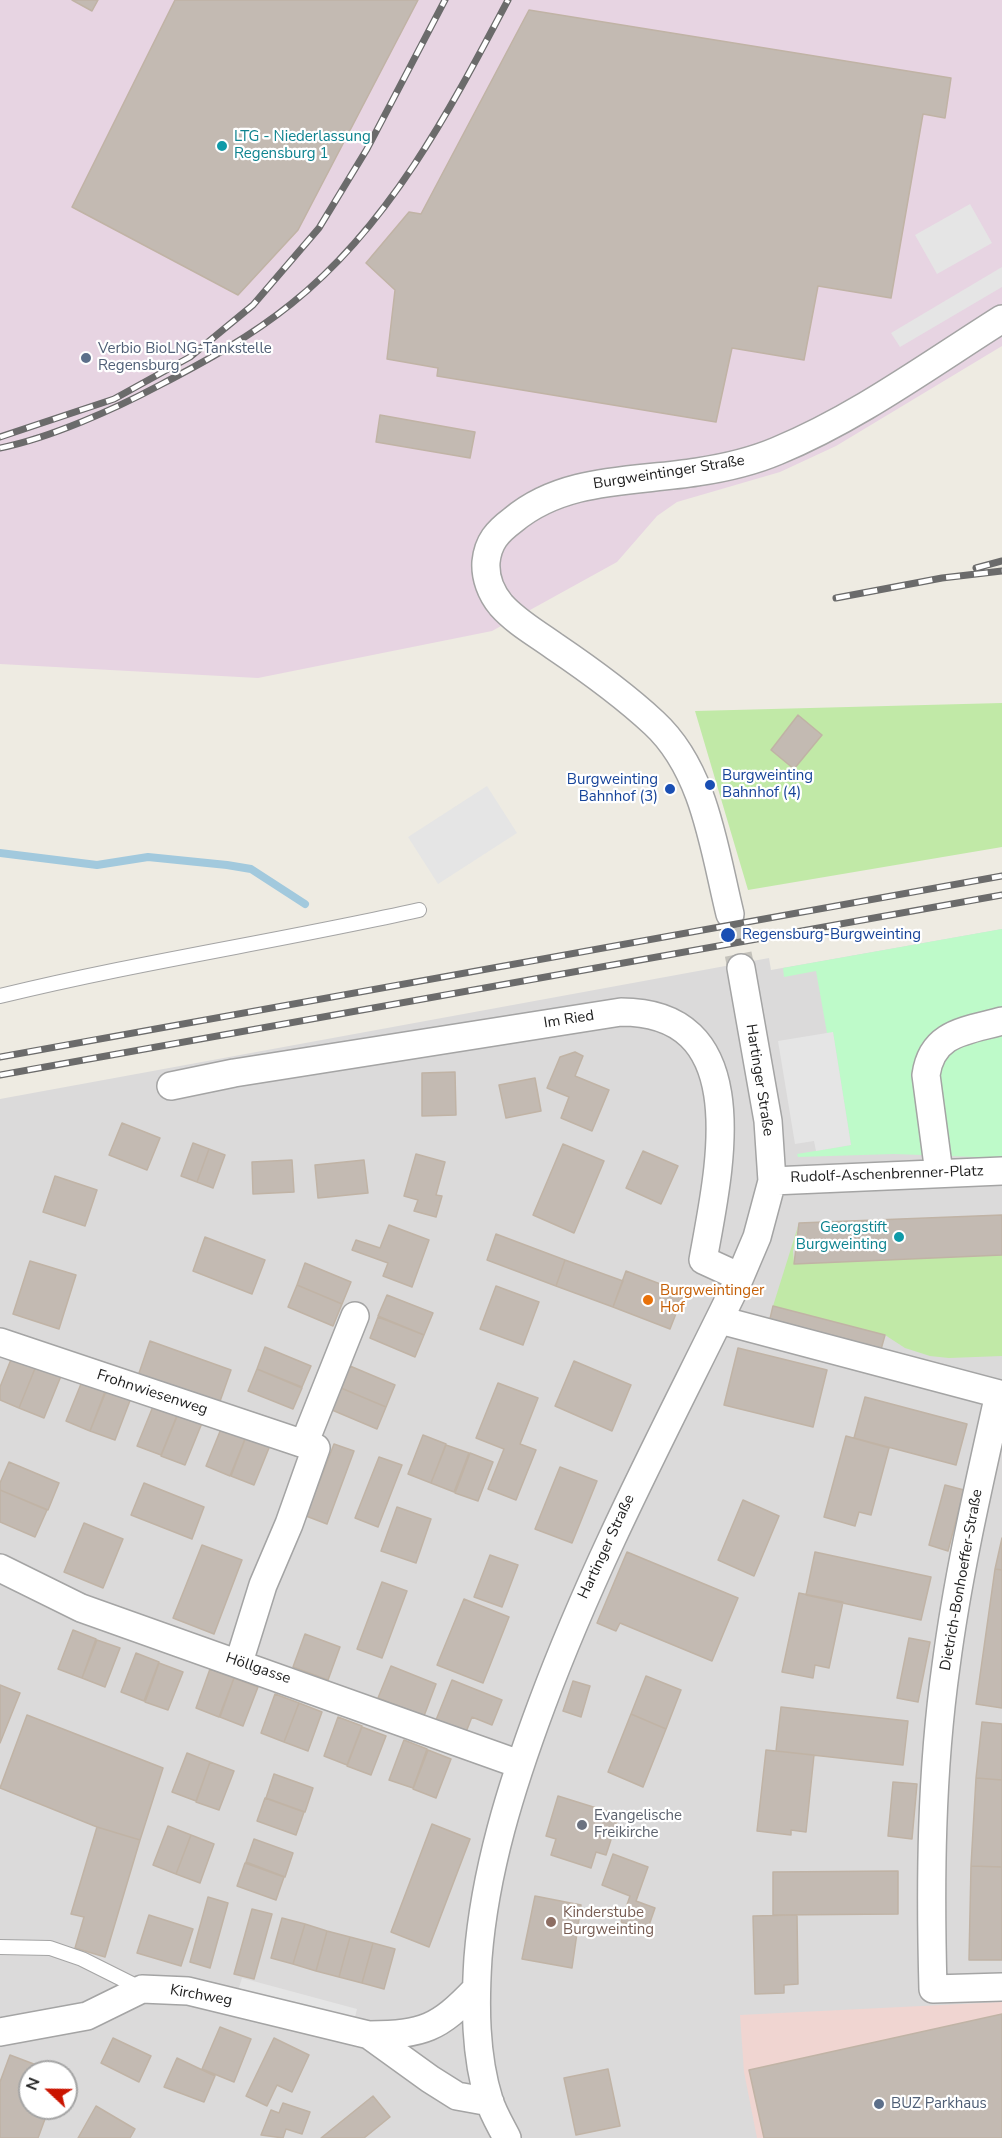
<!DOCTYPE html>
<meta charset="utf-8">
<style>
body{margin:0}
#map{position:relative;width:1002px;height:2138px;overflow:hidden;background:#eeebe2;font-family:"Nunito Sans",sans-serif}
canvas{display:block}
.north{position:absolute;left:18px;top:2060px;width:60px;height:60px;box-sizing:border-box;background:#fff;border:2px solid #a5a5a5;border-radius:50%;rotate:292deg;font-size:16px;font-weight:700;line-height:24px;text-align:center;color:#1d1d1d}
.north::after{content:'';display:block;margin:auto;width:21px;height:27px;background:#ca1400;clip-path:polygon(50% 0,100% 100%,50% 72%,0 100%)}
</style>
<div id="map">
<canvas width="1002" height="2138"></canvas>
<div class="north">N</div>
</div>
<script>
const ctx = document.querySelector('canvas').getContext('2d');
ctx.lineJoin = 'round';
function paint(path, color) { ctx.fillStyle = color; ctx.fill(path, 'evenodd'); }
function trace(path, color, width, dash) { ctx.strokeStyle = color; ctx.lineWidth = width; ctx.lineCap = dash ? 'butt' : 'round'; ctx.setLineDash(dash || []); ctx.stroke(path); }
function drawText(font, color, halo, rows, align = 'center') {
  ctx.font = font + ' "Nunito Sans",sans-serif'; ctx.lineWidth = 4.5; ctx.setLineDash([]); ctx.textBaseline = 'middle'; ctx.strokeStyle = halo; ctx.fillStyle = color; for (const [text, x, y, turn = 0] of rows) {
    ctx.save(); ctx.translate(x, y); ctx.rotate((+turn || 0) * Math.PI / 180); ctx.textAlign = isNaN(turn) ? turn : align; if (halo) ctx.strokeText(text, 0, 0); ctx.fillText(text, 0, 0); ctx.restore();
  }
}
paint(new Path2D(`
 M1002 929V2138H0V1099L769 958 771 970ZM30 2072H66V2108H30Z`), '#dbdada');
paint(new Path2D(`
 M1002 2002V2138H757L744 2072 740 2015Z`), '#f0d5d1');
paint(new Path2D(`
 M0 0H1002V346L836 446 780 472 677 502 657 516 617 562 492 631 258 678 0 664Z`), '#e7d4e2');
paint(new Path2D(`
 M1002 703V847L748 890 695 711Z
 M799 1223 793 1251 794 1263 1002 1255V1356L949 1358 930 1356 905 1348 885 1335 773 1306Z`), '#c1e9a7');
paint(new Path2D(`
 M1002 929V1158L894 1154 798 1157 797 1154 851 1145 833 1033H827L816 971 784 977 783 968Z`), '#befac9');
paint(new Path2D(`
 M970 204 992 243 937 274 915 235Z
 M1002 267V287L900 347 891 333Z
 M487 786 517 833 438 884 408 837Z
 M833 1032 851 1145 816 1151 814 1141 795 1144 778 1041Z
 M242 1978 357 2009 353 2025 237 1994Z`), '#e5e5e5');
trace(new Path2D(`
 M0 853 97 865 148 857 227 865 251 869 305 904`), '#a2c9dd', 8);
const building = new Path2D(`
 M72 0H98L92 11Z
 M175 0H418L298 230 238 295 72 207Z
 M529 10 951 78 945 118 923 114 891 298 818 286 804 360 732 348 716 422 437 376 438 368 387 359 395 290 366 263 409 212 421 214Z
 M380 415 475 432 470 458 376 442Z
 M798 715 822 735 794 769 771 750Z
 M575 1052 583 1056 575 1076 609 1090 592 1131 561 1118 569 1097 547 1088 560 1057Z
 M455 1072 456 1115 422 1116V1073Z
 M535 1078 541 1111 506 1118 499 1085Z
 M122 1123 160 1138 147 1170 109 1155Z
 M193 1143 209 1149 197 1182 181 1176Z
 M563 1144 604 1161 574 1233 533 1215Z
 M209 1149 225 1155 213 1188 197 1182Z
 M643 1151 678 1166 661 1204 626 1188Z
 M416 1154 445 1162 436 1195 442 1196 436 1217 414 1211 418 1200 404 1196Z
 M292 1160 294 1192 253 1194 252 1162Z
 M364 1160 368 1193 318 1198 315 1165Z
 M55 1176 97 1190 85 1226 43 1212Z
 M1002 1215V1255L794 1264 799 1223Z
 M389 1225 429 1240 412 1287 383 1276 388 1263 352 1250 356 1240 380 1248Z
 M496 1234 565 1260 556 1286 487 1260Z
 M205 1237 265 1260 252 1294 193 1271Z
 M565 1260 623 1281 613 1307 556 1286Z
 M30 1261 76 1275 59 1329 13 1314Z
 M305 1263 351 1282 342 1304 297 1285Z
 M626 1271 684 1293 670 1329 613 1307Z
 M297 1285 342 1304 333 1326 288 1307Z
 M496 1286 539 1302 523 1345 480 1329Z
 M387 1295 433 1313 424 1335 378 1316Z
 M773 1306 885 1335 880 1353 769 1323Z
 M378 1317 424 1335 415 1357 370 1338Z
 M150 1341 231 1370 218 1407 137 1379Z
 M265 1347 311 1366 302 1387 257 1369Z
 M738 1348 827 1370 813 1427 724 1405Z
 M12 1357 36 1366 19 1408 0 1400V1387Z
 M574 1361 631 1385 612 1431 555 1406Z
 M36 1366 61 1376 44 1418 19 1408Z
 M350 1366 395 1385 386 1407 341 1388Z
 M257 1369 302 1388 293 1409 248 1391Z
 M83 1379 106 1389 90 1431 66 1421Z
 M498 1383 538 1398 520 1444 536 1450 516 1500 488 1489 504 1449 476 1438Z
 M341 1388 386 1407 377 1429 332 1410Z
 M107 1389 131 1398 115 1440 90 1431Z
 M865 1397 967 1424 956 1465 854 1438Z
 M154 1404 178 1413 161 1455 137 1446Z
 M178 1414 202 1423 185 1465 161 1456Z
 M223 1424 247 1434 230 1476 206 1466Z
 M247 1434 271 1443 254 1485 231 1476Z
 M423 1435 446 1444 431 1483 408 1474Z
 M846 1436 889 1448 871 1515 859 1512 855 1526 824 1517Z
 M334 1444 354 1451 327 1524 306 1516Z
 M446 1445 469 1453 454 1492 431 1483Z
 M470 1453 493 1462 478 1501 455 1493Z
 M379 1457 402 1465 378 1527 355 1518Z
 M9 1462 59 1483 48 1510 0 1490V1483Z
 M560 1467 597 1481 572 1543 535 1529Z
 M144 1483 204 1507 192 1539 131 1515Z
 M945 1485 964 1490 948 1551 929 1545Z
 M0 1490 47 1510 35 1537 0 1522Z
 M743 1500 779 1516 754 1576 718 1560Z
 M397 1507 431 1519 416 1563 381 1551Z
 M84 1523 123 1539 103 1588 64 1572Z
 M1002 1538V1570L995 1569Z
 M202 1545 242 1560 214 1634 173 1618Z
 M627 1552 738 1598 712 1661 620 1623 616 1631 597 1623Z
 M815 1552 931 1577 921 1620 806 1595Z
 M490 1555 518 1565 502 1607 474 1597Z
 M995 1569 1002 1570V1708L976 1704Z
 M382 1582 407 1591 382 1658 357 1649Z
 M799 1593 843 1602 829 1668 815 1665 813 1678 782 1672Z
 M464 1599 509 1617 483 1683 437 1665Z
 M73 1630 96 1639 82 1678 58 1669Z
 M305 1634 340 1647 328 1680 293 1667Z
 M909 1638 930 1642 918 1702 897 1698Z
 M97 1640 120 1648 105 1687 82 1678Z
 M136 1653 159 1662 144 1701 121 1692Z
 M159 1663 183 1672 168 1710 145 1702Z
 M391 1666 436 1684 424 1716 378 1698Z
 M210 1669 234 1678 219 1717 196 1708Z
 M646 1676 681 1690 666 1729 631 1714Z
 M234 1678 258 1687 243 1726 220 1717Z
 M452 1680 502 1700 492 1725 472 1717 466 1732 436 1720Z
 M573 1681 590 1686 581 1717 563 1711Z
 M0 1685 20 1693 0 1743Z
 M275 1694 299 1703 284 1742 261 1733Z
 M299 1703 322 1712 308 1751 284 1742Z
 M781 1707 908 1721 903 1765 776 1751Z
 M631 1714 666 1729 643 1787 608 1772Z
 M27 1715 163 1768 140 1840 97 1827 0 1788Z
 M338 1717 362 1726 347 1765 324 1756Z
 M982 1722 1002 1724V1780L976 1778Z
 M362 1727 386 1736 371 1775 347 1766Z
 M404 1740 427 1749 413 1788 389 1780Z
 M428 1750 451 1759 436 1798 413 1789Z
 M766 1750 814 1755 806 1832 791 1830V1835L757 1831Z
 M187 1753 210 1762 196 1801 172 1792Z
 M210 1762 234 1771 219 1810 196 1802Z
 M274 1774 313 1788 305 1812 266 1798Z
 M976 1778 1002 1780V1867L971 1866Z
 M893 1782 917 1784 912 1839 888 1836Z
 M558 1796 619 1815 606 1855 596 1852 591 1868 551 1855 556 1839 546 1836Z
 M265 1798 304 1812 296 1835 257 1821Z
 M432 1824 470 1839 429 1947 391 1932Z
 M168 1826 191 1835 176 1874 153 1865Z
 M97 1827 140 1840 105 1957 75 1948 84 1917 71 1914Z
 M191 1835 214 1844 200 1883 176 1874Z
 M254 1839 293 1853 285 1877 246 1862Z
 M613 1854 648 1867 636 1901 655 1908 647 1931 621 1922 630 1896 602 1885Z
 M245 1863 284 1877 276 1900 237 1886Z
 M971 1866 1002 1867V1960H969Z
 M898 1871V1914L773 1915V1872Z
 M535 1896 581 1905 572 1968 522 1959Z
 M208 1897 228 1903 210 1968 190 1962Z
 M252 1909 272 1914 254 1979 234 1974Z
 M149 1915 193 1929 181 1966 137 1953Z
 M797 1915 798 1984 784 1985V1993L755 1994 753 1916Z
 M282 1918 305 1924 293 1964 271 1958Z
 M305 1924 327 1931 316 1971 293 1964Z
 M327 1931 350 1937 339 1977 316 1971Z
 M350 1937 373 1943 362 1983 339 1977Z
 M373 1943 395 1949 384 1989 362 1983Z
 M1002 2014V2138H764L749 2070Z
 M220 2027 251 2039 234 2082 202 2069Z
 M113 2038 151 2056 139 2082 101 2063Z
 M274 2038 309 2055 292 2092 277 2085 267 2106 246 2096Z
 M10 2055 55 2072H30V2108H49L38 2138H0V2082Z
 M177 2058 215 2076 204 2102 164 2087Z
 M608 2069 620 2126 576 2135 564 2078Z
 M373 2096 390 2117 364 2138H321Z
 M283 2103 310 2112 302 2134 286 2129 283 2138 261 2135 271 2110 279 2113Z
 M96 2106 135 2129 130 2138H78Z`);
paint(building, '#c3bab2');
trace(building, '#c0b3a5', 1.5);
trace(new Path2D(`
 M730 914 741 968`), '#c4c2bb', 27, [27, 14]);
const service = new Path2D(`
 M0 996C139 962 280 941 419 910
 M0 1947 50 1948 82 1959 142 1989`);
const minor = new Path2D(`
 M730 914C714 849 705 770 654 723 624 695 588 669 554 646 536 633 516 622 501 605 491 593 485 577 486 562 488 542 497 532 513 520 564 477 634 482 697 472 724 468 751 462 777 451 857 418 929 365 1002 319
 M171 1086 234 1073 621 1012C758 1012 718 1175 703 1260L740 1277
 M939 1173 926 1075C932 1032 966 1031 1002 1021
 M772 1181 1002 1171
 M720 1320 999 1394C979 1484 958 1574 946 1666 931 1773 930 1882 933 1989L1002 1987
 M0 1342 316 1448 289 1524 263 1585 239 1662
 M304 1444 355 1316
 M0 1568 81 1608 519 1764
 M0 2032 87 2016 142 1989 188 1991 369 2035 430 2079 457 2096 490 2102
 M369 2035C424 2034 438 2029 476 1989
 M507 2138C501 2126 493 2113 489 2100 475 2055 475 2005 478 1958 485 1870 511 1787 542 1704 597 1556 671 1419 740 1277L757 1237 772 1181 768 1121 741 968`);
trace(service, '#a4a4a4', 16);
trace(minor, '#a4a4a4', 30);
trace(service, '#fff', 14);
trace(minor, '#fff', 27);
const rail = new Path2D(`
 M0 437 114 399 190 357 253 305 319 228 367 149 445 0
 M0 448C50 438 115 409 160 385 206 361 250 337 291 304 390 225 450 110 508 0
 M976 568 1002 561
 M836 598 942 578 1002 571
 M0 1057 1002 876
 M0 1075 1002 895`);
trace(rail, '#6b6b6b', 7);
trace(rail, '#fff', 4.5, [14]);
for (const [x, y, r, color] of [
 [222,146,6,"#0f9aa8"],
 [86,358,6,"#5c6f8a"],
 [710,785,6,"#1a4fb4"],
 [670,789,6,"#1a4fb4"],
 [728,935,8,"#1a4fb4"],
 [899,1237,6,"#0f9aa8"],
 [648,1300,6,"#e8710a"],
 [582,1825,6,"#6b7280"],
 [551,1922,6,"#8d6e63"],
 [879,2104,6,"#5c6f8a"]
]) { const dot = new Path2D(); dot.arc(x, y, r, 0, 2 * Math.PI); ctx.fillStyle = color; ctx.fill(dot); trace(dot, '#fff', 2); }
drawText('15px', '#0d838f', '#fff', [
 ["LTG - Niederlassung",234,137],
 ["Regensburg 1",234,154],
 ["Georgstift",887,1228,"right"],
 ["Burgweinting",887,1245,"right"]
], 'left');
drawText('15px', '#4e5e75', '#fff', [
 ["Verbio BioLNG-Tankstelle",98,349],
 ["Regensburg",98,366],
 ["BUZ Parkhaus",891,2104]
], 'left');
drawText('15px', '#1d1d1d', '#fff', [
 ["Burgweintinger Straße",669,473,-9],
 ["Im Ried",569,1020,-9],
 ["Hartinger Straße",759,1080,81],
 ["Rudolf-Aschenbrenner-Platz",887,1175,-2],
 ["Frohnwiesenweg",152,1393,18],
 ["Hartinger Straße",607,1547,-65],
 ["Dietrich-Bonhoeffer-Straße",962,1580,-80],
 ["Höllgasse",258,1669,19],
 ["Kirchweg",201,1996,10]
]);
drawText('15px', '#164399', '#fff', [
 ["Burgweinting",722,776],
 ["Bahnhof (4)",722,793],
 ["Burgweinting",658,780,"right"],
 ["Bahnhof (3)",658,797,"right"],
 ["Regensburg-Burgweinting",742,935]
], 'left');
drawText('15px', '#c56008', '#fff', [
 ["Burgweintinger",660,1291],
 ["Hof",660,1308]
], 'left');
drawText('15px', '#5b616d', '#fff', [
 ["Evangelische",594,1816],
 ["Freikirche",594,1833]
], 'left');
drawText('15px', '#785e54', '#fff', [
 ["Kinderstube",563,1913],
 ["Burgweinting",563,1930]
], 'left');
</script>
